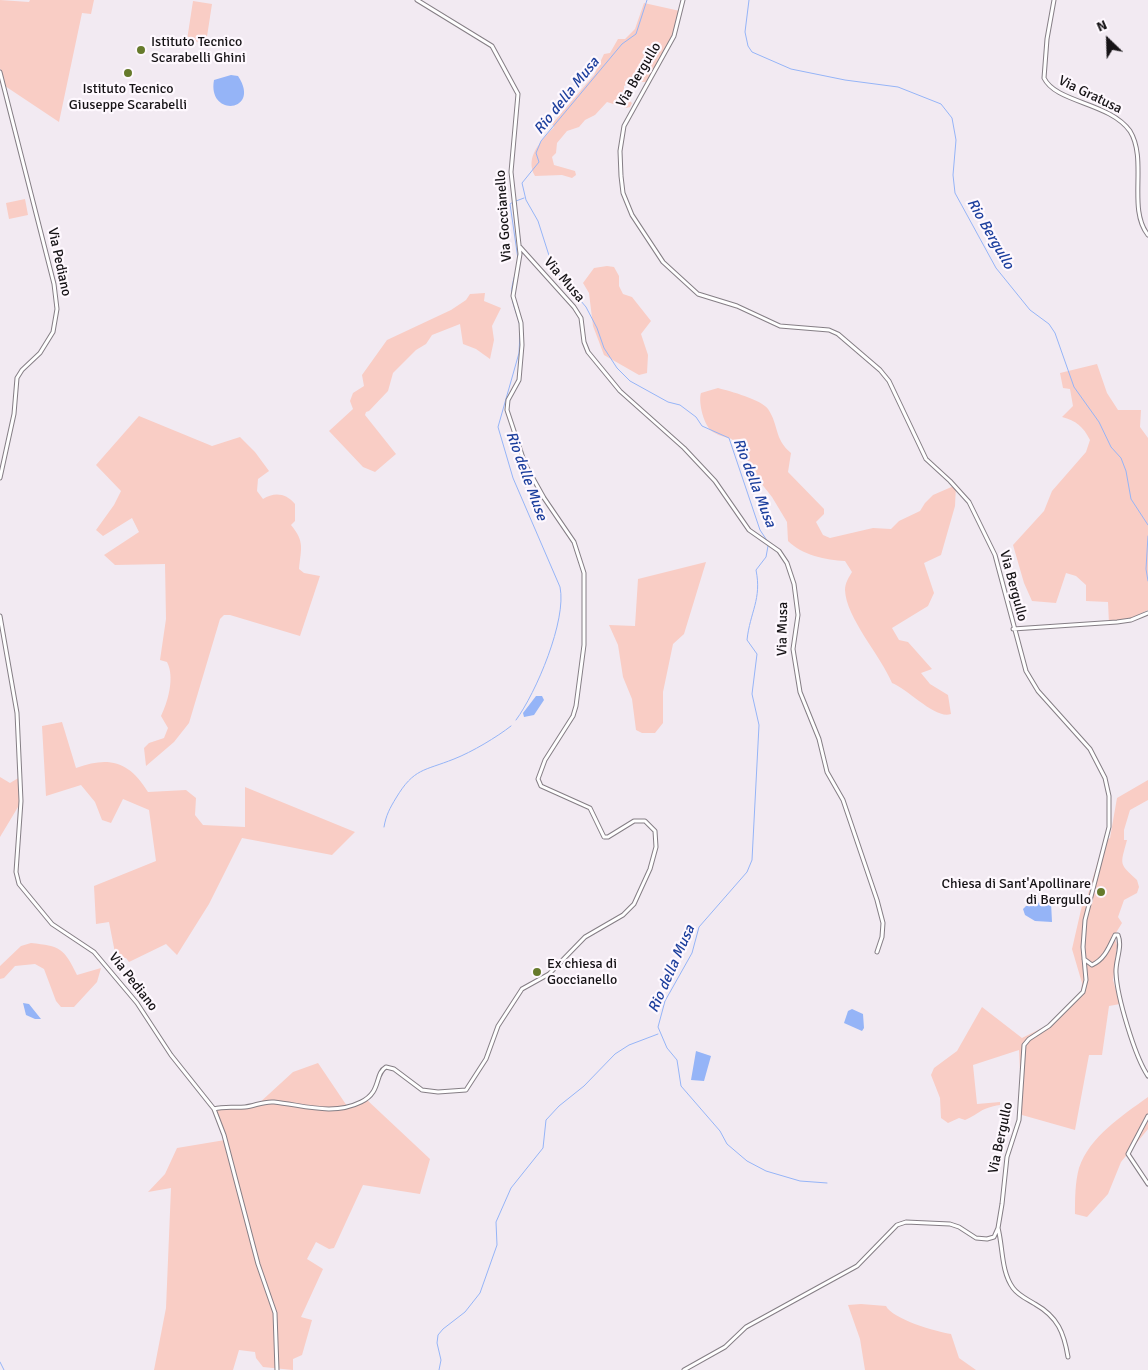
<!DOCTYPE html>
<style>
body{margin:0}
#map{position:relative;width:1148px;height:1370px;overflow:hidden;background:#f2eaf2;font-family:Signika,sans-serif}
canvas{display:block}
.north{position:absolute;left:1083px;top:15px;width:50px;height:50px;-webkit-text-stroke:4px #fef8fe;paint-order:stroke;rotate:336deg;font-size:14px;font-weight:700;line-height:20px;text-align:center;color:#161316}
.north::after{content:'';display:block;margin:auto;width:18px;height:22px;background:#161316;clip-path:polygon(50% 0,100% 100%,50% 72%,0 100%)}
</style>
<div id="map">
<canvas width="1148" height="1370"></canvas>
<div class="north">N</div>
</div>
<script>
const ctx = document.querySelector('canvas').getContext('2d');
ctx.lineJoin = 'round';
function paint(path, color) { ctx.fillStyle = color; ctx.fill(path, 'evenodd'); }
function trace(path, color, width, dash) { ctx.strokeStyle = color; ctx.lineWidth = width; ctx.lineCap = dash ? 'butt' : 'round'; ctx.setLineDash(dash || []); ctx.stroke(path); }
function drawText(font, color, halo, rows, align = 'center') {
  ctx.font = font + ' Signika,sans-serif'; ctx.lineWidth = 4.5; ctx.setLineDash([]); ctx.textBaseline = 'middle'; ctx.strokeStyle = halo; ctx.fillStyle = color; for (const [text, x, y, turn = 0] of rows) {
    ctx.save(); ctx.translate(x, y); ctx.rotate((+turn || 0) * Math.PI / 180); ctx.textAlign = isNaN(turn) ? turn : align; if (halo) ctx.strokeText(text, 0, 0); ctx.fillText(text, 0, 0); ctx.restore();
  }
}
paint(new Path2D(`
 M0 0 29 2 30 0H94L91 14 82 13 59 122 5 86 0 68Z
 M193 1 212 4 206 43 187 40Z
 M644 3 680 11 673 36 648 82H631L624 86V96L632 103 630 107 626 108 607 102 595 115 585 120 579 127 567 131 557 143 556 153 552 157 554 165 575 171 576 175 572 178 562 175 535 176C524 157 542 140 554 127L552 124 594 75 604 54 610 53 618 39H625L635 29Z
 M25 199 28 215 9 219 6 203Z
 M607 266 614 267 619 276V286L623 294 632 297 651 321 641 334 648 355 647 373 639 375 604 355 593 326 589 293 583 283 594 268Z
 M485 293 484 301 501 308 492 326 494 340 490 359 476 349 463 344 460 324 432 335 426 344 416 350 393 373 388 391 369 411 366 412 365 415 396 454 375 472 363 467 329 431 353 409 350 401 353 393 364 386 362 375 387 340 451 310 466 300 470 294Z
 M1097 364 1107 393 1118 410H1141L1140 427 1148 438V610L1130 619 1109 624 1108 602 1086 601V585L1076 576 1066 573 1056 603 1032 601 1024 583 1013 545 1044 511 1052 491 1086 452 1090 440C1083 426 1076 421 1062 417L1073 406 1070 389 1063 388 1060 373Z
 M718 388C730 391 762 400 768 409 779 425 774 439 791 453L788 472 824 509V514L816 522 823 535 830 538 873 528 891 529 899 521 920 511 925 503 933 495 956 485 955 506 941 555 924 563 934 593 928 606 892 628 899 640 908 642 932 669 921 673 930 684 948 695 951 714C936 720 908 689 892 683 881 656 846 618 845 590 845 583 849 577 852 572L845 561C826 560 802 555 788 541L787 522 772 497 750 469 732 439C726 437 719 436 713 432 704 427 698 402 701 393Z
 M139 416 212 446 240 437 255 452 269 471 258 479 257 491 263 499C274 492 286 493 295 504V521L291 525C305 542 301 548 299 569L304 573 320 576 300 636 230 615H224L220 619 189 723 174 742 146 766 144 748 149 743 164 738 168 728 161 716C168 702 175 677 167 662L160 660 166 619 165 564 115 565 104 555 139 532 132 518 103 536 96 530 114 505 121 491 96 465Z
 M706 562 684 634 673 644 663 692V723L655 733H642L636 730 632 699 623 677 618 645 609 625 635 626 638 579Z
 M62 722 76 768C109 756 129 761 148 792L186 790 196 798 195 815 203 825 245 827V787L355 832 332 855 242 838 209 904 177 955 166 944 129 962 126 958H116L109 922 96 924 94 886 156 861 149 810 123 799 111 823 102 820 95 802 81 785 46 796 42 726Z
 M0 777 10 783 20 777 21 802 0 837Z
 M1148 780V800L1130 810 1124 830V840H1127C1120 866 1119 863 1137 880L1139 887 1137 893 1124 900 1118 917 1122 923 1114 936 1117 945 1113 980 1120 1004 1109 1006 1102 1055H1089L1075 1130 1022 1115 1019 1050 973 1065 977 1104 1000 1102V1105C980 1108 981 1113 965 1120L959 1118 948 1123 941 1118 940 1098 931 1075 934 1068 957 1051 982 1007 1022 1038 1048 1025 1081 994 1082 983 1072 949 1083 901H1086L1104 841 1110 838 1117 798Z
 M31 943C60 946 64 948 77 975L101 968 97 982 74 1007H61L56 1001 44 969 35 964 15 966 4 978 0 979V966L21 946Z
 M318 1063 347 1106 366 1099 430 1159 420 1194 363 1185 334 1248 329 1249 316 1242 307 1259 323 1269 301 1317 312 1320 302 1355 293 1359V1370L263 1367 256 1358 255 1352 239 1350 233 1370H154L166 1308 171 1188 148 1192 165 1174 177 1148 225 1140 215 1110 257 1105 293 1072Z
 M1148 1097V1129L1121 1162 1108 1194 1087 1217 1075 1214C1075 1200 1075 1182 1079 1168 1090 1136 1122 1116 1148 1097Z
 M861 1304 886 1306C892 1319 937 1332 951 1334L959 1358 976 1370H865L860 1339 848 1305Z`), '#f9cdc5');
paint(new Path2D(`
 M231 75 238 76C262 112 207 118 214 80Z
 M536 696H542L544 700 534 715 524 717 523 713Z
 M1049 900 1051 902 1052 922 1035 921 1025 915 1023 909 1026 906Z
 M23 1003 29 1004 41 1019H35L26 1015Z
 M852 1009 863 1014 864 1028 862 1031 844 1023 848 1011Z
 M696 1051 711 1056 704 1081 691 1080Z`), '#95b4f7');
trace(new Path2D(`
 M647 0 636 34 622 44 541 141 536 153 539 162 522 183 526 200 538 221 553 268 586 307 597 328 604 348 617 368 630 381 668 402 680 405 696 417 702 426 729 438 760 530 768 542
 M749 0 745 32 748 46 752 52 791 69 845 80 898 87 941 104 952 118 956 140 953 175 955 193 996 268 1030 310 1049 324 1055 333 1074 387 1099 422 1111 447 1121 458 1126 471 1131 499 1148 525
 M516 201 524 198
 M513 202 510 204 518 259
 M515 275C507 298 515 305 520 326
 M1148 536 1146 569 1148 581
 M768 546 766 557 756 570C762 599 750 612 747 640L757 654 752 694 759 725 752 860 747 872 699 927 692 953 665 1001 658 1027 667 1048 677 1060 681 1086 720 1131 727 1144 747 1161 766 1171 800 1181 827 1183
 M516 720C536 693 567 620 560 587L513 478 498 427 519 353 520 333
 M384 827C386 815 390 808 396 798 414 768 424 771 454 759 472 752 497 737 511 726
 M0 1362 4 1370
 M439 1370 441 1360 437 1343 438 1335 443 1329 465 1312 480 1293 497 1245 496 1222 511 1188 543 1148 546 1120 559 1106 584 1086 615 1054 629 1045 658 1034`), '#95b4f7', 1);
const minor = new Path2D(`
 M683 0 674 36 624 126 620 151 621 176 623 193 632 215 663 262 698 294 737 306 780 326 829 330 838 334 880 370 889 381 926 459 950 481 969 502 995 555 1026 671 1038 691 1090 749 1105 778 1109 796V827L1085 920 1083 947 1086 980 1083 992 1049 1026 1029 1039 1024 1045 1019 1120 1007 1157 1002 1204 998 1228 994 1237 987 1239 976 1238 959 1227 950 1224 906 1222 897 1225 857 1266 746 1327 725 1347 684 1370
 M1054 0 1047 39 1044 78C1056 103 1109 102 1130 131 1148 160 1127 209 1148 235
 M0 72 54 284 57 309 53 332 40 353 22 370 17 378 14 414 0 478
 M520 247 574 307 581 318 584 342 588 352 620 391 684 448 715 481 749 530 779 551 787 563 794 584 798 615 793 649 800 692 819 739 827 772 843 800 877 900 883 923 882 937 877 952
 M0 616 17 713 21 801 16 872 19 884 52 924 94 952 137 1003 171 1055 214 1109 224 1135 258 1264 275 1313 277 1370
 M1013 629 1117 622 1131 620 1148 613
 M1084 959 1092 965C1105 959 1109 947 1115 935H1118C1123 947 1115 961 1116 973 1117 997 1135 1057 1148 1076
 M214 1109C224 1106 234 1108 245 1107 255 1106 263 1101 274 1102 303 1105 333 1116 361 1102 382 1092 374 1074 386 1067L394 1069 422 1090 438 1092 466 1090 486 1059 498 1026 522 989 549 974 585 937 623 915 634 904 650 869 656 847 655 831 645 821H634L608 837H604L590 808 541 786 538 779 545 760 573 716 576 706 584 645V573L574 542 544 498 525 464 507 410 508 400 519 380 522 345 521 323 513 296 520 254 511 172 518 94 492 46 417 0
 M1148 1116 1128 1154 1148 1184
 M998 1228C1003 1247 1001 1272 1013 1288 1019 1296 1027 1299 1035 1304 1058 1317 1064 1333 1068 1357`);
trace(minor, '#857e85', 5);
trace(minor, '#fff', 3);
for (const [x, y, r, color] of [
 [141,50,5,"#667a2b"],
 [128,73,5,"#667a2b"],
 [1101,892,5,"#667a2b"],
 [537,972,5,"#667a2b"]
]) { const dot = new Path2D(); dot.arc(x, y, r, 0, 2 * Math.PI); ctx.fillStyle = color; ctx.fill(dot); trace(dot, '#fef8fe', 2); }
drawText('14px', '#161316', '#fef8fe', [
 ["Istituto Tecnico",151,42],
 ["Scarabelli Ghini",151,58],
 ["Istituto Tecnico",128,89,"center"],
 ["Giuseppe Scarabelli",128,105,"center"],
 ["Chiesa di Sant'Apollinare",1091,884,"right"],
 ["di Bergullo",1091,900,"right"],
 ["Ex chiesa di",547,964],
 ["Goccianello",547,980]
], 'left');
drawText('14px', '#161316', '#fef8fe', [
 ["Via Bergullo",639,75,-59],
 ["Via Gratusa",1090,95,26],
 ["Via Goccianello",504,216,-94],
 ["Via Pediano",59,262,78],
 ["Via Musa",564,280,49],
 ["Via Bergullo",1013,586,75],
 ["Via Musa",783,629,-89],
 ["Via Pediano",133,982,52],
 ["Via Bergullo",1001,1138,-78]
]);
drawText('italic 15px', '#1d3f9d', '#fef8fe', [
 ["Rio della Musa",567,96,-51],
 ["Rio Bergullo",990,234,60],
 ["Rio delle Muse",526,476,70],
 ["Rio della Musa",754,483,69],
 ["Rio della Musa",672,969,-66]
]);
</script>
